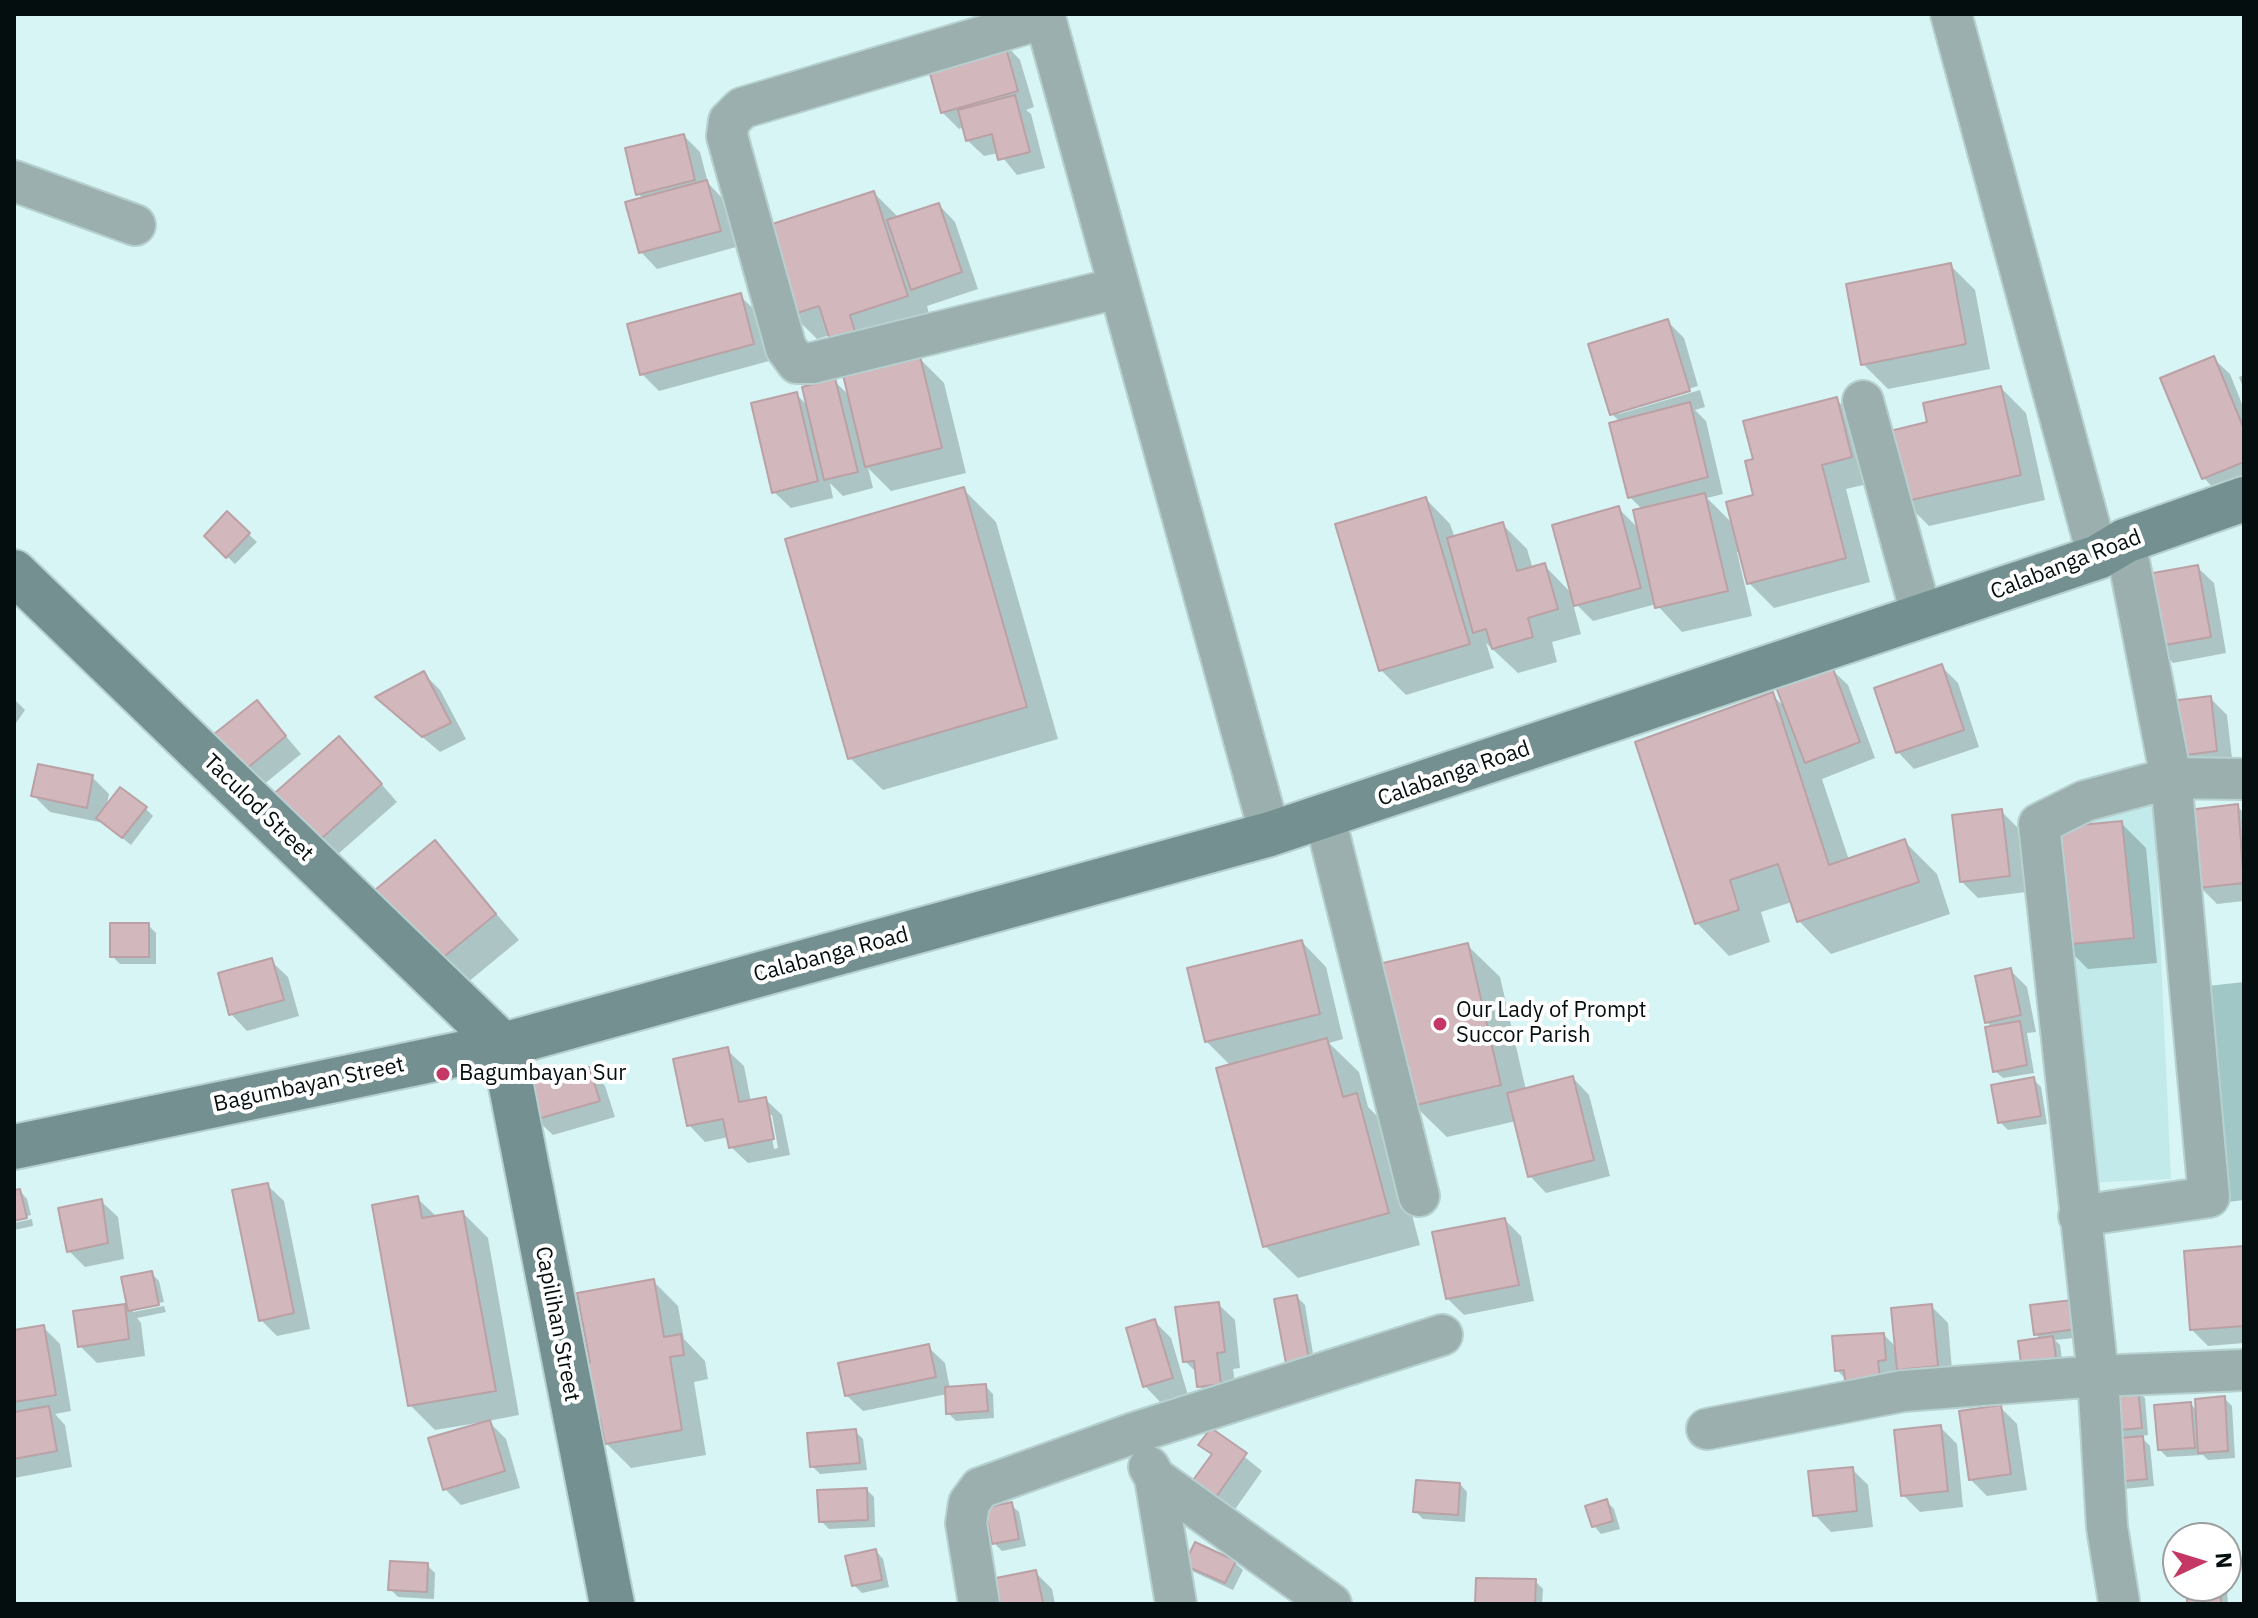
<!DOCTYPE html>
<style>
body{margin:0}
#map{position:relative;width:2258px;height:1618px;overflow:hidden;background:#d8f5f5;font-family:"IBM Plex Sans",sans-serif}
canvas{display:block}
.frame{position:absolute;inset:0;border:16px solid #050e0e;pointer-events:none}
.north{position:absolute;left:2162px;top:1522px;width:80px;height:80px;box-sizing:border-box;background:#fff;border:2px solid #9b9f9f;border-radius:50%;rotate:86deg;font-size:22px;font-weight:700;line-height:32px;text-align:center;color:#050e0e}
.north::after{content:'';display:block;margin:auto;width:28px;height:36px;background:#c53765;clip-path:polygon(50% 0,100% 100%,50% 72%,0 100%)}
</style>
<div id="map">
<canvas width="2258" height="1618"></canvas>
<div class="frame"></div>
<div class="north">N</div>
</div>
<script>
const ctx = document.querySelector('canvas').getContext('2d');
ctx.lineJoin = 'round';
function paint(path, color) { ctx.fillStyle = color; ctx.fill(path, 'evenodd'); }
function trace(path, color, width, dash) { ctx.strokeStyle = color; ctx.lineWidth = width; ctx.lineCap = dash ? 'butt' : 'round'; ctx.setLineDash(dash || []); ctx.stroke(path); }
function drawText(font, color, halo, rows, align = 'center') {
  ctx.font = font + ' "IBM Plex Sans",sans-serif'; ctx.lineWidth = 8; ctx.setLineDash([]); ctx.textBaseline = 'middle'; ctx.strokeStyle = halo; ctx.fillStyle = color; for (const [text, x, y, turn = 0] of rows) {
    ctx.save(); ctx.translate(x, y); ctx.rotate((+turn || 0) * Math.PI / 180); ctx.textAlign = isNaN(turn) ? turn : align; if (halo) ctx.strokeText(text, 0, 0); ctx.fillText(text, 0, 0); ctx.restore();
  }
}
paint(new Path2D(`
 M2154 799 2171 1179 2082 1183 2043 828Z`), '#c3eaea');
paint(new Path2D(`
 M2244 982V1200L2205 1205 2181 989Z`), '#a1c6c6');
paint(new Path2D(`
 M1004 43 1020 60 1034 107 1026 110 1031 114 1045 168 1017 175 999 153 984 156 967 140 964 127 959 129 942 112Z
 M684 136 700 152 708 183 723 199 736 247 657 269 641 252 644 199 638 194Z
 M874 193 899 218 939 205 955 222 978 289 927 306 931 321 874 339 830 335 817 339 792 314Z
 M1950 265 1975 290 1990 369 1888 389 1863 364Z
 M740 296 757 312 769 361 659 391 642 374Z
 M1667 321 1684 338 1698 386 1619 410V414L1700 390 1705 407 1695 410 1706 421 1723 494 1707 498 1733 524 1756 496V460L1836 399 1861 424 1876 482 1846 489 1870 582 1774 608 1749 583 1740 551 1737 552 1752 616 1682 632 1656 604 1593 621 1572 600 1581 634 1552 642 1557 662 1518 673 1486 643 1494 668 1406 695 1381 670 1426 499 1450 524 1455 538 1503 525 1527 549 1533 569 1544 565 1573 595 1618 508 1639 529 1643 510 1630 497 1620 422 1612 414Z
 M919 358 944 383 966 473 891 491 868 468 873 488 843 496 830 483 833 498 791 508 774 492 796 394 808 406 834 381 850 396Z
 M2213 358 2230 374 2244 409V485L2220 495 2204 478Z
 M2244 375V390L2239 377Z
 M2001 388 2026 413 2045 500 1929 526 1904 501 1929 424Z
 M963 489 996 522 1058 739 883 790 850 758Z
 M227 514 257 542 235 564 206 536Z
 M2197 567 2214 583 2226 653 2173 663 2156 646Z
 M1942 667 1958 683 1979 747 1914 769 1898 752Z
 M1831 669 1848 685 1875 758 1822 779 1849 860 1904 841 1937 874 1950 914 1831 954 1799 921 1792 902 1761 912 1770 942 1729 956 1697 923 1772 695 1787 709Z
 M424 674 440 690 466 739 440 752 394 713Z
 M2210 698 2227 715 2233 767 2171 756Z
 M14 699 25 710 14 726Z
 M257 702 301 754 257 790 241 774Z
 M356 755 397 802 329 862 313 846Z
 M92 777 109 794 106 809 145 808 153 816 131 845 104 823 50 812 33 795Z
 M2237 806 2244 813V901L2217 904 2200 887Z
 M2001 811 2018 828 2026 892 1978 898 1961 881Z
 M2121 823 2146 848 2157 963 2088 969 2063 944Z
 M435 843 519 940 456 992 431 967Z
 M148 925 156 933V964H120L112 956Z
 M1302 942 1326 967 1343 1039 1329 1043 1359 1072 1368 1107 1389 1128 1420 1245 1298 1278 1265 1246 1231 1066 1206 1041Z
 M1467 945 1500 977 1526 1090 1573 1078 1589 1095 1610 1176 1546 1193 1530 1176 1516 1121 1447 1137 1414 1105Z
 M271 961 288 977 299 1016 247 1031 231 1014Z
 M2010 970 2027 987 2036 1032 2027 1033 2034 1073 2003 1078 1995 1071 1993 1028 1987 1022Z
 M727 1050 744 1066 751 1102 765 1099 782 1115 790 1155 748 1163 731 1147 729 1137 705 1142 689 1125ZM768 1115H772L778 1148 774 1149Z
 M589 1069 605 1086 615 1117 553 1135 536 1119Z
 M2033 1079 2041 1087 2047 1124 2008 1130 2000 1122Z
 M267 1185 284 1201 310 1329 277 1336 261 1320Z
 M20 1191 27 1199 31 1215 14 1219V1192Z
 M418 1199 437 1217 463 1213 488 1238 519 1415 488 1421 506 1439 520 1488 461 1505 445 1489 477 1423 435 1430 410 1405Z
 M101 1201 118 1217 124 1259 85 1267 69 1251Z
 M32 1219 33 1226 14 1230V1223Z
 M1505 1220 1521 1236 1534 1301 1464 1315 1447 1298Z
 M2244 1248V1343L2208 1346 2192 1330Z
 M152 1274 159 1281 164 1302 133 1308V1312L164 1306 166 1312 137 1318 141 1323 145 1356 97 1363 80 1346 124 1306 130 1312 123 1279Z
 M653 1281 678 1306 684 1339 705 1361 708 1379 694 1382 706 1455 631 1468 606 1443 605 1434 590 1420 592 1363Z
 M1297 1297 1305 1305 1316 1372 1297 1376Z
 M2072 1302 2083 1337 2055 1340 2060 1345 2064 1372 2036 1334Z
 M1218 1304 1235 1320 1240 1368 1233 1369 1237 1400 1216 1403 1199 1386 1198 1374 1185 1361Z
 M1931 1306 1948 1323 1953 1382 1863 1397 1837 1370 1884 1335 1897 1348Z
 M1154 1321 1171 1338 1188 1395 1161 1403 1145 1386Z
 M43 1327 60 1344 71 1411 55 1414 65 1425 72 1467 14 1478V1332Z
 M928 1347 945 1363 950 1389 985 1386 993 1394 994 1418 956 1421 948 1413 947 1394 863 1411 846 1395Z
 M2137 1391 2145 1398 2148 1435 2140 1436 2150 1446 2154 1486 2124 1489 2110 1431Z
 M2224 1398 2232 1406 2235 1458 2208 1460 2203 1455 2167 1457 2160 1450 2191 1404 2197 1411Z
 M2000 1407 2017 1424 2027 1490 1987 1496 1970 1479Z
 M1940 1427 1957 1444 1963 1507 1920 1512 1903 1495Z
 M1211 1430 1262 1471 1231 1515 1210 1500 1213 1456 1201 1444Z
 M855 1431 863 1439 867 1470 820 1474 812 1466Z
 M1852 1469 1868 1485 1873 1527 1831 1532 1815 1515Z
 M1460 1484 1467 1492 1465 1522 1423 1519 1415 1511Z
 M867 1490 874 1497 875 1527 829 1529 821 1521Z
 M1606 1501 1614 1509 1620 1529 1601 1534 1594 1526Z
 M1011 1505 1019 1512 1026 1546 1002 1551 994 1543Z
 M876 1551 883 1559 889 1587 862 1593 854 1585Z
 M1235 1563 1243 1570 1233 1590 1194 1572 1187 1564Z
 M427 1565 435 1573 434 1599 398 1597 390 1589Z
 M1035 1572 1052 1589 1055 1604H993Z
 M2226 1577 2228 1604H2189V1586H2226Z
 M1535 1581 1543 1589 1542 1604H1479Z`), '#0003');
const building = new Path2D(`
 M1004 41 1018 91 941 113 927 63Z
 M1015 95 1030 152 998 160 992 134 966 141 958 110Z
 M684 134 695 180 636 195 625 148Z
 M707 180 721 231 639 253 625 202Z
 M874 191 908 296 850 315 855 332 830 340 819 306 791 315 763 227Z
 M939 203 962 272 911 290 887 220Z
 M1951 263 1966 344 1861 365 1846 284Z
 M741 293 754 344 640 375 627 324Z
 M1668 319 1690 391 1610 415 1588 344Z
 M920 356 942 448 865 467 843 375Z
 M2214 356 2244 429V462L2202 479 2160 378Z
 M835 378 858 472 824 480 802 387Z
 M2001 386 2021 475 1902 502 1886 432 1927 422 1923 403Z
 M797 392 818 481 772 493 751 403Z
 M1837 397 1852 457 1822 465 1846 558 1747 584 1726 502 1753 495 1745 461 1753 459 1743 421Z
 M1690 402 1708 477 1628 498 1609 423Z
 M964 487 1027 707 848 759 785 539Z
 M1705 493 1728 591 1655 608 1633 510Z
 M1426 497 1470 644 1379 671 1335 524Z
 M1619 506 1641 588 1574 606 1552 525Z
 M227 511 250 533 226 558 204 536Z
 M1503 522 1517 571 1545 563 1558 609 1528 618 1533 637 1492 649 1486 629 1473 633 1447 538Z
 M2198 565 2211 637 2154 647 2142 575Z
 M1942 664 1964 730 1896 753 1874 688Z
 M1832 666 1860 742 1805 763 1776 687Z
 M424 671 451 723 422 737 375 697Z
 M1773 692 1829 865 1905 839 1919 882 1797 922 1778 864 1730 880 1739 910 1695 924 1635 742Z
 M2211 696 2217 751 2169 757 2162 702Z
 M257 700 286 736 239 775 209 738Z
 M339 736 382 784 312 847 268 799Z
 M38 764 93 775 87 808 31 796Z
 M120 787 147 807 122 838 96 818Z
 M2238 804 2244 883 2198 888 2188 810Z
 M2002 809 2010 876 1960 882 1952 815Z
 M2122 821 2134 938 2061 945 2049 828Z
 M435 840 496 914 429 969 369 895Z
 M110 923H149V957H110Z
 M1302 940 1320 1014 1205 1042 1187 968Z
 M1468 943 1501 1085 1412 1106 1379 964Z
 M272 958 284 1000 229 1015 218 973Z
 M2011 968 2021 1015 1985 1023 1975 976Z
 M2020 1021 2027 1065 1993 1072 1985 1027Z
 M1327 1038 1343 1097 1357 1093 1389 1213 1263 1247 1216 1068Z
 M728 1047 739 1102 766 1097 774 1139 729 1148 723 1119 687 1126 673 1059Z
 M589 1067 600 1101 534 1120 525 1086Z
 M1573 1076 1594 1160 1528 1177 1507 1093Z
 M2034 1077 2041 1116 1998 1123 1991 1085Z
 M268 1183 294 1313 259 1321 232 1190Z
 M20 1189 27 1218 14 1221V1190Z
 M418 1196 422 1218 463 1211 496 1391 408 1406 372 1205Z
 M102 1199 108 1243 67 1252 58 1208Z
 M1505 1218 1519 1285 1446 1299 1432 1232Z
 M2244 1246V1326L2190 1330 2184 1251Z
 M152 1271 159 1305 128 1311 121 1277Z
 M654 1279 664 1337 681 1334 684 1355 670 1357 682 1430 605 1444 600 1419 589 1421 579 1364 590 1362 577 1293Z
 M1297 1295 1310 1365 1287 1369 1274 1299Z
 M2072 1300 2076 1329 2034 1335 2030 1305Z
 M1219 1302 1225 1352 1217 1353 1221 1384 1197 1387 1194 1361 1183 1362 1175 1307Z
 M125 1304 129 1339 78 1347 73 1311Z
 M1932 1304 1938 1366 1897 1370 1891 1308Z
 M1155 1319 1173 1378 1143 1387 1126 1328Z
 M44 1325 56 1395 14 1402V1330Z
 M1884 1333 1886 1360 1878 1361 1880 1378 1845 1381 1844 1370 1835 1371 1832 1336Z
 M2053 1336 2057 1365 2022 1370 2018 1341Z
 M929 1344 936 1377 845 1396 838 1363Z
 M986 1384 988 1411 946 1414 945 1387Z
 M2138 1388 2142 1428 2108 1431 2104 1392Z
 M2225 1396 2228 1451 2198 1453 2195 1399Z
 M2191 1402 2195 1448 2158 1450 2154 1405Z
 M2001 1405 2011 1474 1969 1480 1959 1411Z
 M49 1406 57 1451 14 1459V1412Z
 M490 1420 505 1471 443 1490 428 1438Z
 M1941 1425 1948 1491 1901 1496 1894 1430Z
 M1211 1428 1247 1453 1214 1500 1191 1483 1212 1454 1198 1445Z
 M856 1429 860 1463 810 1467 807 1433Z
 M2143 1436 2147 1479 2115 1482 2110 1439Z
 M1853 1467 1857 1511 1813 1516 1808 1471Z
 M1416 1480 1460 1483 1458 1515 1413 1512Z
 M867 1488 868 1520 819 1522 817 1490Z
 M1607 1499 1613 1521 1592 1527 1585 1506Z
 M1012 1502 1019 1539 992 1544 985 1508Z
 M1195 1542 1236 1561 1225 1583 1184 1565Z
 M876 1549 882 1580 852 1586 845 1556Z
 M390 1561 428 1563 427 1592 388 1590Z
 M1036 1570 1043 1603 991 1604 986 1580Z
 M1476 1578 1536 1579 1535 1604H1475Z
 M2187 1586H2221V1604H2187Z`);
paint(building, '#d2b8bc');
trace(building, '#baa1a6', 2);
const street = new Path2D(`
 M1044 14 1270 834
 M1951 14 2098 557
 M1045 18 742 108 729 121 727 136 786 348 797 363H812L1118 288
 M14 181 135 225
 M1863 401 1922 617
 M1325 818 1419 1196
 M2079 1216 2209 1197 2171 778 2125 541
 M1707 1429 1903 1391 2098 1376 2244 1370
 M1149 1467 1155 1478 1176 1604
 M1155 1478 1331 1604
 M2119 1602 2107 1527 2098 1376 2039 824 2085 801 2171 778 2244 779
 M979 1604 966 1523 969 1503 980 1488 1134 1433 1442 1335`);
const secondary = new Path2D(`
 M14 572 503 1045 612 1604
 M14 1147 503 1045 1270 834 2098 557 2125 541 2244 499`);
trace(street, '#b6d0d0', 44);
trace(secondary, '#b6d0d0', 48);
trace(street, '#9cafaf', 40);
trace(secondary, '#749090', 44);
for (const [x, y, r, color] of [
 [1440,1024,8,"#c53765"],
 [443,1074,8,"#c53765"]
]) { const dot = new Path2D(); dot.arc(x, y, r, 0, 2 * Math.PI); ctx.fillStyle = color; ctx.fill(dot); trace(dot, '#fff', 3); }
drawText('22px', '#050e0e', '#fff', [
 ["Calabanga Road",2066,565,-21],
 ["Calabanga Road",1454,774,-19],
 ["Taculod Street",258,808,44],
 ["Calabanga Road",831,955,-15],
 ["Bagumbayan Street",309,1085,-12],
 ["Capilihan Street",557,1324,79]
]);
drawText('22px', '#050e0e', '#fff', [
 ["Our Lady of Prompt",1456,1011],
 ["Succor Parish",1456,1036],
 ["Bagumbayan Sur",459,1074]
], 'left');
</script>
